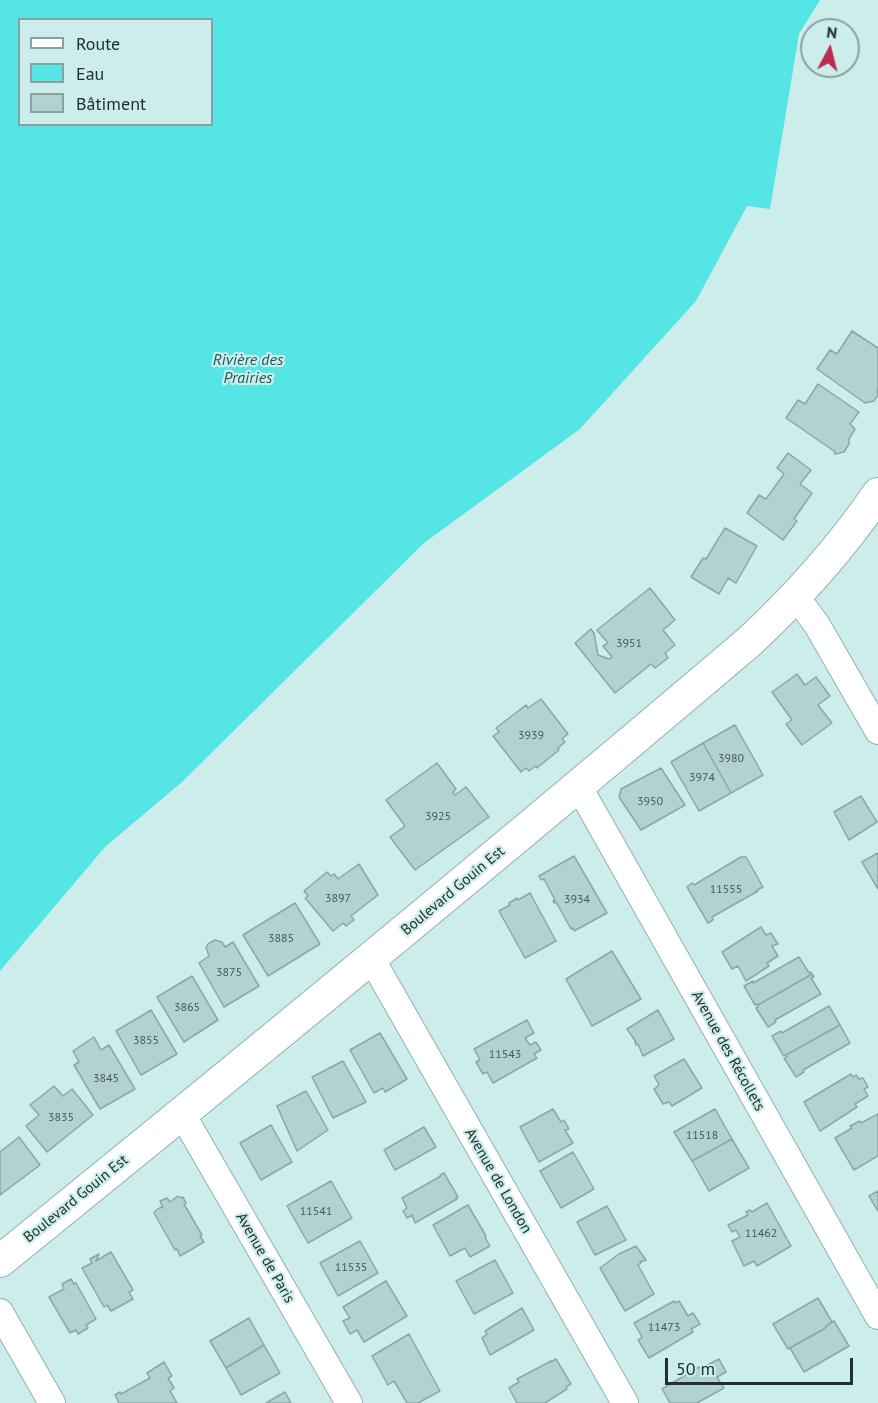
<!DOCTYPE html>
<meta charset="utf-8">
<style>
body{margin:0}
#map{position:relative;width:878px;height:1403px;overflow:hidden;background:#cdedec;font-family:"PT Sans",sans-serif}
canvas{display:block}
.legend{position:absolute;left:18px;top:18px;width:195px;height:108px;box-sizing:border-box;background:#cdedec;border:2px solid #89a1a0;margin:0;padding:8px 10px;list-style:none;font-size:18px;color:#232f2f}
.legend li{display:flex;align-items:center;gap:12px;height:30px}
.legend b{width:30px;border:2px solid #89a1a0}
.north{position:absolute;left:800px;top:18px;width:60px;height:60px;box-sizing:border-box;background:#cdedec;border:2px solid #89a1a0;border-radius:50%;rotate:7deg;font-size:16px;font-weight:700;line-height:24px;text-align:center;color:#232f2f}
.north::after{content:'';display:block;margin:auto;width:21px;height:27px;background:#bc2b4b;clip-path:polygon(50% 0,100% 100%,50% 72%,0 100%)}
.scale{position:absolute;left:665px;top:1358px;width:188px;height:27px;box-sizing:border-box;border:3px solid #232f2f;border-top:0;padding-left:8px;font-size:18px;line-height:21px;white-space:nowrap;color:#232f2f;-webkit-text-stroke:4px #cdedec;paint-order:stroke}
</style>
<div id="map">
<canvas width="878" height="1403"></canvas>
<ul class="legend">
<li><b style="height:8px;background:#fff"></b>Route</li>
<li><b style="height:16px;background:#55e5e4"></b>Eau</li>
<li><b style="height:16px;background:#b2d2d1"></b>Bâtiment</li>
</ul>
<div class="north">N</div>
<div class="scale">50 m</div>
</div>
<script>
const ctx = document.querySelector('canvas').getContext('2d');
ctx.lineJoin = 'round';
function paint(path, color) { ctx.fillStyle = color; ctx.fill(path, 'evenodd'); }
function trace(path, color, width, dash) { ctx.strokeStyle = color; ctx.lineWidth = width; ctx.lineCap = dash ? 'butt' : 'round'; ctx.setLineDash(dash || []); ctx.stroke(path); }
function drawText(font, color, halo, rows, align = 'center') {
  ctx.font = font + ' "PT Sans",sans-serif'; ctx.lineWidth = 4.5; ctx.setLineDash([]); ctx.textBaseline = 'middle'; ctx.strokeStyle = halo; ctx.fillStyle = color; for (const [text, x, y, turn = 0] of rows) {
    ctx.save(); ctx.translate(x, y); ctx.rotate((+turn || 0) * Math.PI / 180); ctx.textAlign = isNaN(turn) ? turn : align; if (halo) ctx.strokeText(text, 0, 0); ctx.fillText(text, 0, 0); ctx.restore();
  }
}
paint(new Path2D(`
 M0 0H820L799 34 770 209 747 206 696 301 580 429 424 543 182 782 105 847 0 971ZM20 20H212V124H20Z`), '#55e5e4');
const building = new Path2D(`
 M852 331 878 348V390L877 389 878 395 874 401 865 403 817 369 830 350 837 354Z
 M818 384 859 412 850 424 855 429 849 439V444L844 452 835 454 834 451 786 418 798 400 805 404Z
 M788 453 811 470 800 484 812 493 794 519 797 521 783 540 747 513 759 495 766 499 784 474 777 468Z
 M725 528 757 546 736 583 728 578 719 594 691 577 703 558 706 559Z
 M650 588 675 620 663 630 675 645 665 653 668 658 655 668 651 664 615 693 575 643 591 629 594 633 598 655 609 659 612 657 603 646 608 643 597 630Z
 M797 674 805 685 816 677 830 696 818 705 832 723 802 745 786 724 792 720 772 692Z
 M541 699 568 734 562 739 565 742 558 748 559 750 537 768 536 766 529 771 526 768 521 772 493 736 499 732 496 728 526 705 528 708Z
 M735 725 763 775 731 793 703 743Z
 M703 743 731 793 699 811 671 762Z
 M437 763 456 789 453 792 455 795 466 787 489 817 415 870 390 837 405 826 386 800Z
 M661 768 685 805 641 830 619 797 621 789Z
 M861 796 877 822 849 840 834 812Z
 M878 853V889L862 862Z
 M574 856 607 913 574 931 573 928 571 929 556 902 554 903 553 901 555 900 544 879 541 880 539 876Z
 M741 857H746L763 887 757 890 758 891 712 917 713 920 708 923 687 887 692 883 694 885Z
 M359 864 378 895 351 916 354 920 346 926 343 923 333 931 305 898 308 896 304 891 327 872 331 876 334 874 338 879Z
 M530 893 556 941 525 958 499 911 510 905 509 903 517 898 518 900Z
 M295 903 320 944 268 976 243 935Z
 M761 927 766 935 771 933 778 944 772 946 778 956 767 963 769 966 746 981 738 966 732 969 722 952Z
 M215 940 222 942 225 947 233 942 259 986 224 1007 199 963 209 956 206 948 208 944Z
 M612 951 641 999 592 1026 566 979Z
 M799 957 809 973 811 972 812 974 758 1005 757 1004 755 1005 744 986 753 981V983Z
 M812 974 814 977 811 978 821 994 775 1020 776 1022 768 1027 756 1008 758 1007V1005Z
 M192 976 218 1020 184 1042 157 997Z
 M829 1006 840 1025 786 1055H783L772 1036 781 1031 782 1033Z
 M151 1010 177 1054 141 1075 116 1031Z
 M658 1010 674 1039 643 1056 638 1044 636 1045 635 1042H636L627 1029Z
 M527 1020 534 1033 525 1038 530 1045 536 1042 541 1050 534 1054 537 1058 493 1083 487 1072 483 1074 476 1062 480 1060 474 1049Z
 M840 1025 850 1043 803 1070 804 1072 796 1077 784 1058 787 1057 786 1055Z
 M380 1033 407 1079 385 1092 383 1088 374 1093 350 1050Z
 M94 1037 101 1050 109 1045 135 1089 100 1109 74 1065 79 1062 73 1051Z
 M684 1059 702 1088 672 1106 669 1102 663 1104 654 1089 659 1085 654 1076Z
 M343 1061 366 1102 333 1118 312 1077Z
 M851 1074 853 1077 856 1075 859 1079 863 1078 868 1087 864 1089 868 1096 855 1104 857 1107 820 1131 804 1102Z
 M54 1086 63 1096 72 1089 93 1115 47 1152 26 1126 39 1115 30 1105Z
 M306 1091 328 1130 297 1151 277 1106Z
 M553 1109 561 1122 564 1120 569 1129 565 1130 573 1143 539 1162 520 1127Z
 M715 1109 732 1139 692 1161 674 1132Z
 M878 1114V1156L854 1170 835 1138 852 1128 850 1126 860 1121 861 1123Z
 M271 1125 292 1162 261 1180 240 1143Z
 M424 1127 436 1147 395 1170 384 1150Z
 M19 1137 40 1165 0 1195V1152Z
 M732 1139 749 1168 709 1191 692 1161Z
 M573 1152 594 1189 561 1208 540 1171Z
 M444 1173 458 1197 456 1198 457 1199 415 1223 412 1215 407 1218 403 1211 407 1208 402 1198 441 1176 440 1175Z
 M331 1181 352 1218 308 1243 287 1206Z
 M878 1191V1211L869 1196Z
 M178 1196 181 1198 183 1197 186 1203 184 1204 202 1235 200 1236 204 1242 180 1256 177 1249 175 1250 154 1213 155 1211 161 1207 163 1208 160 1201 167 1198 170 1202Z
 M767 1203 791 1246 757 1266 754 1261 744 1266 732 1241 740 1237 736 1230 732 1232 728 1225 748 1215 746 1212 750 1210 752 1212Z
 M468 1205 486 1236 485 1237 490 1246 470 1257 465 1248 450 1256 433 1225Z
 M607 1206 626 1240 595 1255 577 1222Z
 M360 1241 378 1273 338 1296 320 1263Z
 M636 1246 646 1260 640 1262 641 1263 638 1265 654 1294 625 1311 600 1268 619 1254Z
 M111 1252 133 1290 129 1292 133 1299 111 1311 107 1305 104 1307 82 1268 92 1263 90 1259 99 1254 96 1261Z
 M495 1260 513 1293 474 1314 456 1281Z
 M71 1279 74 1284 76 1283 96 1319 86 1325 88 1328 78 1334 76 1330 70 1333 49 1297 64 1289 62 1284Z
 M386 1281 407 1316 364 1342 357 1330 350 1334 343 1321 350 1318 343 1307Z
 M818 1298 832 1322 826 1326V1327L824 1329 788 1349 773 1324Z
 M674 1301 675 1303 679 1301 688 1316 693 1313 700 1324 691 1329 693 1332 649 1358 638 1340 642 1337 634 1323Z
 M522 1308 534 1330 490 1355 482 1338 487 1334 485 1331Z
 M249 1318 264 1345 226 1368 210 1341Z
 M834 1321 849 1346 804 1372 790 1348 824 1329 826 1327V1326Z
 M409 1334 440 1391 418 1403H407L394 1381 388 1385 372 1356Z
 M264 1345 280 1373 241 1395 226 1368Z
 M556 1359 571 1384 566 1387 567 1389 545 1403H517L509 1388 519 1382 517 1379 551 1361V1362Z
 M719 1359 726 1372 717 1377 724 1388 697 1403H670L662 1389 699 1367 700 1369Z
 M164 1362 172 1376 168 1378 174 1388 170 1391 177 1403H119L115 1395 120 1392 121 1394 150 1378 147 1373Z
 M285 1392 291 1403H266Z`);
paint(building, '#b2d2d1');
trace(building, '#89a7a6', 1.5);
const minor = new Path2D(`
 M794 598 806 610 817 625 878 731
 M579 787 878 1316
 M371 958 625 1403
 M182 1114 349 1403
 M0 1312 52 1403`);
const tertiary = new Path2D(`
 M0 1261C252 1057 503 851 750 641 798 596 841 548 878 494`);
trace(minor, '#92b1b0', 28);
trace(tertiary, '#92b1b0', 34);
trace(minor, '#fff', 26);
trace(tertiary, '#fff', 32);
drawText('12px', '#475858', null, [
 ["3951",629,644],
 ["3939",531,736],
 ["3980",731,759],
 ["3974",702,778],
 ["3950",650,802],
 ["3925",438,817],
 ["11555",726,890],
 ["3897",338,899],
 ["3934",577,900],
 ["3885",281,939],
 ["3875",229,973],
 ["3865",187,1008],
 ["3855",146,1041],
 ["11543",505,1055],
 ["3845",106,1079],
 ["3835",61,1118],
 ["11518",702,1136],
 ["11541",316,1212],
 ["11462",761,1234],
 ["11535",351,1268],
 ["11473",664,1328]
]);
drawText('15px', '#232f2f', '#cdedec', [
 ["Boulevard Gouin Est",453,891,-40],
 ["Avenue des Récollets",728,1051,61],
 ["Avenue de London",498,1181,60],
 ["Boulevard Gouin Est",76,1199,-39],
 ["Avenue de Paris",265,1258,60]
]);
drawText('italic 16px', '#1b5857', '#cdedec', [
 ["Rivière des",248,360],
 ["Prairies",248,378]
]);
</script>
